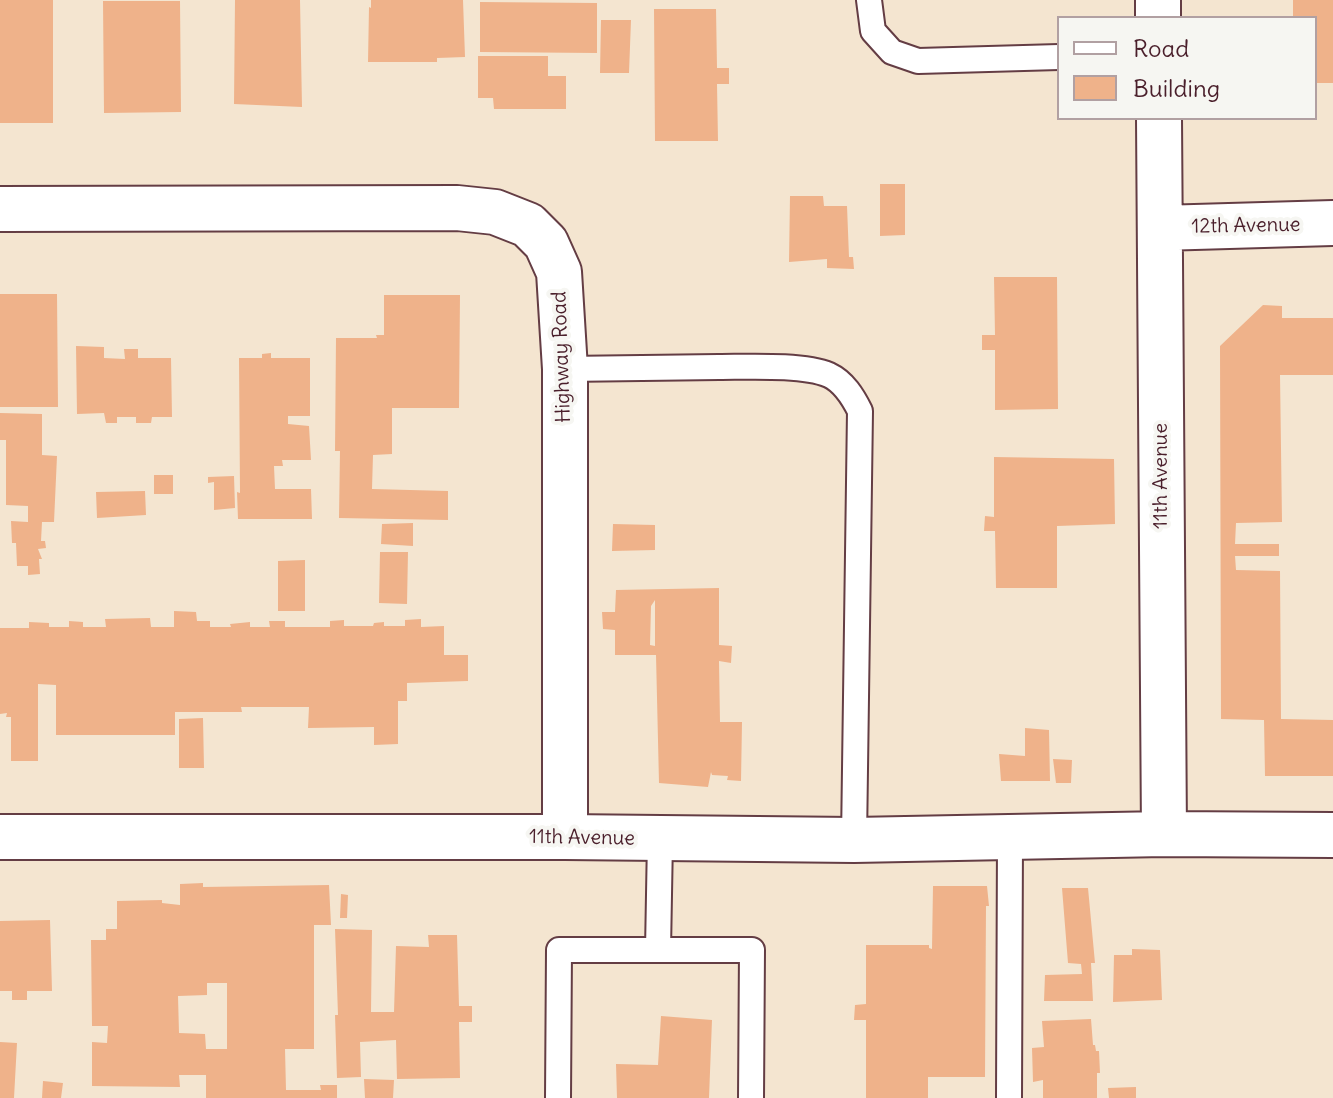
<!DOCTYPE html>
<style>
body{margin:0}
#map{position:relative;width:1333px;height:1098px;overflow:hidden;background:#f4e5d0;font-family:Delius,sans-serif}
canvas{display:block}
.legend{position:absolute;left:1057px;top:16px;width:260px;height:104px;box-sizing:border-box;background:#f6f6f2;border:2px solid #b1a0a2;margin:0;padding:10px 14px;list-style:none;font-size:24px;color:#4a1f2b}
.legend li{display:flex;align-items:center;gap:16px;height:40px}
.legend b{width:40px;border:2px solid #b1a0a2}
</style>
<div id="map">
<canvas width="1333" height="1098"></canvas>
<ul class="legend">
<li><b style="height:10px;background:#fff"></b>Road</li>
<li><b style="height:22px;background:#efb28a"></b>Building</li>
</ul>
</div>
<script>
const ctx = document.querySelector('canvas').getContext('2d');
ctx.lineJoin = 'round';
function paint(path, color) { ctx.fillStyle = color; ctx.fill(path, 'evenodd'); }
function trace(path, color, width, dash) { ctx.strokeStyle = color; ctx.lineWidth = width; ctx.lineCap = dash ? 'butt' : 'round'; ctx.setLineDash(dash || []); ctx.stroke(path); }
function drawText(font, color, halo, rows, align = 'center') {
  ctx.font = font + ' Delius,sans-serif'; ctx.lineWidth = 8; ctx.setLineDash([]); ctx.textBaseline = 'middle'; ctx.strokeStyle = halo; ctx.fillStyle = color; for (const [text, x, y, turn = 0] of rows) {
    ctx.save(); ctx.translate(x, y); ctx.rotate((+turn || 0) * Math.PI / 180); ctx.textAlign = isNaN(turn) ? turn : align; if (halo) ctx.strokeText(text, 0, 0); ctx.fillText(text, 0, 0); ctx.restore();
  }
}
paint(new Path2D(`
 M0 0H53V123H0Z
 M235 0H300L302 107 234 104Z
 M371 0H463L465 57 437 58V62H368L369 7 371 8Z
 M1293 0H1333V83H1315V18H1293Z
 M103 1H180L181 112 104 113Z
 M480 2 597 3V53L480 52Z
 M654 9H716L717 68H729V84H717L718 141H655Z
 M601 20H631L629 73H600Z
 M478 56H548V76H566V109H494L493 98H478Z
 M880 184H905V235L880 236Z
 M790 196H823L824 206H847L849 257H853L854 269 827 268V259L789 262Z
 M994 277H1057L1058 409 995 410V350H982V335H995Z
 M0 294H57L58 407H0Z
 M384 295H460L459 408H392V454L373 455 372 489 448 491V520L339 518 340 451H335L336 338H377L376 335H384Z
 M1263 305 1282 306V318H1333V375H1280L1282 522 1236 523 1235 544H1279V556H1235L1236 570 1280 571 1281 719 1333 720V776H1265L1264 720 1221 719 1220 346Z
 M76 346 104 347V358L125 359 124 349H138V358H171L172 417H152L151 423H136V417H117V423H106L104 413 77 414Z
 M271 353V358H310V416H288V424L309 426 311 460H282L283 466H274L275 489H311L312 519H238L237 492 240 493 239 358H262V354Z
 M0 413 42 414V455L57 456 54 522H42L41 541H45L46 548 38 549 42 559H39L40 574 28 575V566H17L16 543H12L11 521 28 522V506L6 505V440H0Z
 M994 457 1114 459 1115 524 1057 526V588H996L995 531H984L985 516 994 517Z
 M154 475H173V494H154Z
 M234 476 235 508 214 510V482L208 483V477Z
 M145 491 146 515 97 518 96 492Z
 M413 523V546L381 544 382 524Z
 M613 524 655 525V550L612 551Z
 M380 552H408L407 604 379 603Z
 M305 560V611H278V561Z
 M719 588V645L732 646 731 663 719 661 720 722H742L741 781 727 780 728 776 712 775 711 772 708 787 659 783 656 655H615V630L603 629 602 612H615L616 590ZM655 600V646L650 645 651 606Z
 M174 611 196 612 197 621H210V627H231L230 624 250 622V627H270L269 621H285V627H330V621L344 620V626H373L374 623 384 622V626H405V620L421 619V627L444 626V655H468V681L407 683V701H398V744L374 745V727L308 728 309 707H241L242 712H175V735H56V685L38 684V761H11V717H6L7 713 0 714V628H29V622L49 623V627H69V621L83 622V627H106L105 619 150 618 151 627H174Z
 M203 718 204 768H179V719Z
 M1025 728 1049 730 1050 781H1001L999 754 1025 756Z
 M1053 759 1072 760 1071 783H1056Z
 M203 883V887L329 885 331 925H314V1049H285L286 1090H321L320 1085H337V1098H206V1075H179L180 1087 92 1086V1042L107 1043 108 1026H92L91 940H106V929H117V901L162 900V903L180 905V884ZM207 983H227V1049H206L205 1034 179 1033 178 996 207 995Z
 M933 886H987L989 906H986L985 1077H928V1098H866V1020H854L855 1005 866 1004V945H929V948L932 949Z
 M1062 888H1088L1095 963H1091L1093 1001H1044L1045 975 1082 974 1081 964 1068 963Z
 M341 894 348 895 347 918H340Z
 M50 920 52 991H27V1000H12V991H0V921Z
 M335 929 372 930 371 1012H394L396 946 429 947 428 935H457L459 1006H472V1022H459L460 1078 397 1079 396 1040 360 1042 361 1077 337 1078 335 1015H338Z
 M1132 949 1160 950 1162 1000 1113 1002 1114 955H1132Z
 M661 1016 712 1020 709 1098H617L616 1064 658 1065Z
 M1091 1019 1093 1045H1095L1096 1051H1099L1100 1073H1097V1098H1043V1080L1033 1082 1032 1048 1044 1047 1042 1021Z
 M0 1042 17 1043 14 1098H0Z
 M364 1079 394 1080 393 1098H365Z
 M43 1081 63 1083 61 1098H42Z
 M1136 1087V1098H1109L1108 1088Z`), '#efb28a');
const service = new Path2D(`
 M869 0 873 31 892 52 918 61 1059 57
 M565 369C616 368 668 368 719 367 747 367 803 364 829 375 844 382 853 397 860 411L854 840
 M658 950 660 839
 M558 1098 559 950H752L751 1098
 M1009 1098 1010 839`);
const minor = new Path2D(`
 M1158 0V18
 M1159 118 1164 834
 M0 209 457 208 495 212 528 225 546 243 559 272 565 369V837
 M1160 228 1333 223
 M0 837H565L854 840 1164 834 1333 835`);
trace(service, '#643d44', 28);
trace(minor, '#643d44', 48);
trace(service, '#fff', 24);
trace(minor, '#fff', 44);
drawText('20px', '#4a1f2b', '#f6f6f2', [
 ["12th Avenue",1246,226,-1],
 ["Highway Road",562,357,-92],
 ["11th Avenue",1161,476,-90],
 ["11th Avenue",582,838,1]
]);
</script>
